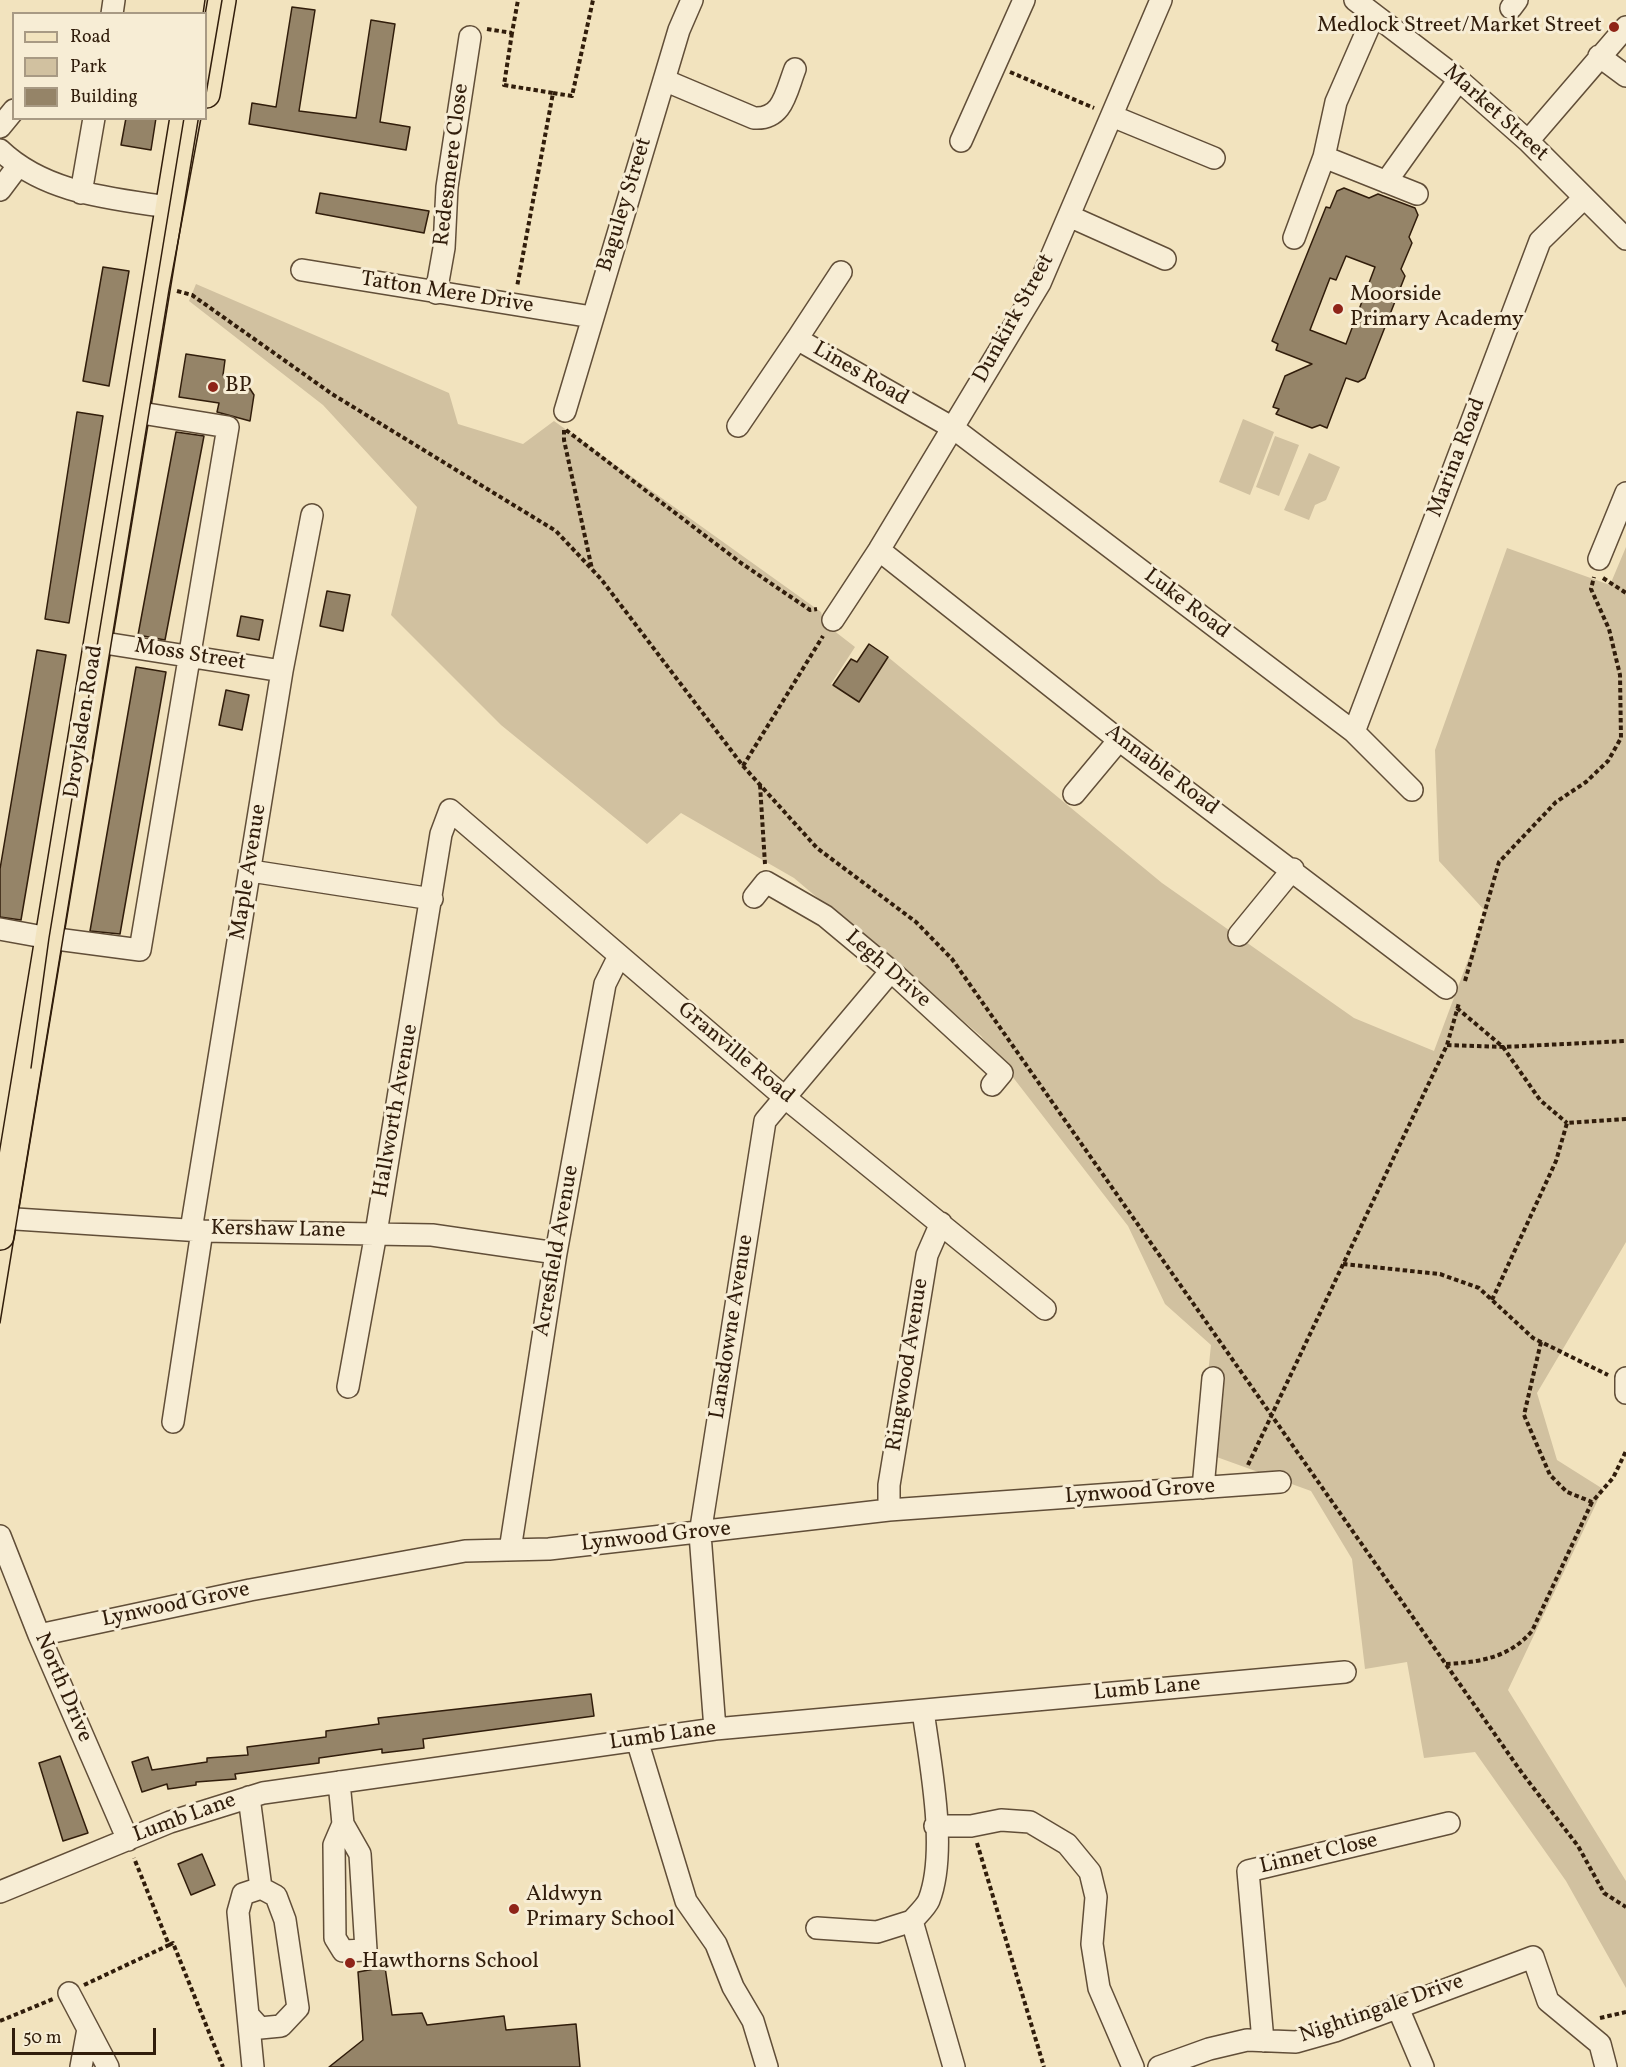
<!DOCTYPE html>
<style>
body{margin:0}
#map{position:relative;width:1626px;height:2067px;overflow:hidden;background:#f2e3be;font-family:Vollkorn,serif}
canvas{display:block}
.legend{position:absolute;left:12px;top:12px;width:195px;height:108px;box-sizing:border-box;background:#f7edd5;border:2px solid #a89a84;margin:0;padding:8px 10px;list-style:none;font-size:18px;color:#311d0b}
.legend li{display:flex;align-items:center;gap:12px;height:30px}
.legend b{width:30px;border:2px solid #a89a84}
.scale{position:absolute;left:12px;top:2028px;width:144px;height:27px;box-sizing:border-box;border:3px solid #311d0b;border-top:0;padding-left:8px;font-size:18px;line-height:21px;white-space:nowrap;color:#311d0b;-webkit-text-stroke:4px #f7edd5;paint-order:stroke}
</style>
<div id="map">
<canvas width="1626" height="2067"></canvas>
<ul class="legend">
<li><b style="height:8px;background:#f2e3be"></b>Road</li>
<li><b style="height:16px;background:#d1c1a0"></b>Park</li>
<li><b style="height:16px;background:#958468"></b>Building</li>
</ul>
<div class="scale">50 m</div>
</div>
<script>
const ctx = document.querySelector('canvas').getContext('2d');
ctx.lineJoin = 'round';
function paint(path, color) { ctx.fillStyle = color; ctx.fill(path, 'evenodd'); }
function trace(path, color, width, dash) { ctx.strokeStyle = color; ctx.lineWidth = width; ctx.lineCap = dash ? 'butt' : 'round'; ctx.setLineDash(dash || []); ctx.stroke(path); }
function drawText(font, color, halo, rows, align = 'center') {
  ctx.font = font + ' Vollkorn,serif'; ctx.lineWidth = 6; ctx.setLineDash([]); ctx.textBaseline = 'middle'; ctx.strokeStyle = halo; ctx.fillStyle = color; for (const [text, x, y, turn = 0] of rows) {
    ctx.save(); ctx.translate(x, y); ctx.rotate((+turn || 0) * Math.PI / 180); ctx.textAlign = isNaN(turn) ? turn : align; if (halo) ctx.strokeText(text, 0, 0); ctx.fillText(text, 0, 0); ctx.restore();
  }
}
paint(new Path2D(`
 M196 284 449 393 458 424 523 444 554 421 821 612 824 623 855 647 831 684 859 702 888 657 1162 883 1354 1018 1434 1051 1486 912 1439 861 1435 750 1507 548 1610 585 1626 547V1242L1537 1393 1557 1460 1603 1489 1508 1690 1626 1881V1988L1566 1881 1475 1752 1424 1758 1407 1662 1365 1669 1352 1559 1311 1491 1200 1451 1211 1345 1165 1304 1128 1226 981 1036 794 878 681 813 647 844 501 725 391 615 417 507 323 405 189 301Z
 M1243 419 1274 432 1250 495 1219 482Z
 M1275 436 1299 445 1279 496 1256 487Z
 M1309 453 1340 467 1326 500 1315 505 1309 520 1284 510Z`), '#d1c1a0');
const building = new Path2D(`
 M292 7 315 10 299 111 356 118 371 20 395 24 380 122 410 127 406 150 249 124 252 103 276 107Z
 M126 118H156L151 150 121 145Z
 M1344 188 1369 198 1378 194 1415 208 1418 215 1409 237 1412 243 1401 269 1405 276 1365 378 1358 382 1346 378 1327 428 1320 425 1312 428 1276 414 1279 409 1273 407 1285 376 1312 364 1276 350 1278 344 1272 341 1326 207 1330 208 1337 191ZM1346 256 1375 267 1346 344 1310 330 1330 278 1336 280Z
 M320 193 429 211 424 233 316 213Z
 M103 267 129 271 109 386 83 381Z
 M186 354 225 360 223 375 243 378 254 395 250 421 217 412 219 403 179 397Z
 M77 412 103 416 69 623 45 619Z
 M176 432 204 436 165 640 138 635Z
 M327 591 350 595 343 631 320 626Z
 M241 616 263 620 259 640 237 636Z
 M869 644 888 657 859 702 833 685 851 659 857 662Z
 M37 650 66 655 21 920 0 917V869Z
 M136 667 166 672 120 934 90 931Z
 M226 690 249 695 242 730 219 725Z
 M591 1694 594 1716 423 1739 424 1748 382 1753V1749L319 1758V1763L235 1774 236 1779 196 1782V1785L168 1789 167 1784 142 1792 132 1762 148 1757 152 1770 207 1762V1758L248 1755 247 1747 326 1737V1731L379 1724 378 1718Z
 M60 1756 88 1833 63 1841 39 1763Z
 M202 1854 215 1885 191 1895 178 1864Z
 M385 1967 392 2015 422 2013 427 2025 504 2016 506 2030 576 2024 580 2067H329L363 2040 358 1972Z`);
paint(building, '#958468');
trace(building, '#311d0b', 1.5);
const minor = new Path2D(`
 M1355 0 1452 74 1528 141 1626 239
 M1511 8 1517 0
 M112 14 114 0
 M1599 56 1626 76
 M664 80 754 118C783 120 786 92 795 69
 M1112 116 1214 158
 M0 127 14 110
 M961 141 1024 0
 M1528 141 1626 27
 M0 150C45 193 109 198 168 207
 M1324 157 1417 194
 M1386 182 1458 81
 M0 190 18 166
 M81 193 94 118
 M1069 216 1165 259
 M1294 238 1324 157 1336 102 1374 15
 M302 270 592 317
 M436 293 444 248 447 187 470 37
 M797 339 841 272
 M565 411 679 30 692 0
 M738 426 797 339 953 428 1354 732 1412 790
 M879 550 1119 740 1446 988
 M1599 559 1626 493
 M833 620 879 550 1040 283 1161 0
 M98 642 282 671
 M1354 732 1540 241 1584 198
 M1074 794 1119 740
 M251 871 432 899
 M754 897 766 882 825 916 891 971 1002 1073 992 1085
 M0 929 49 938 140 950 228 427 135 412
 M1239 935 1293 869
 M0 1218 202 1231 432 1235 556 1253
 M191 1230 282 671 312 515
 M1626 1378V1393
 M348 1387 376 1233 441 834 450 810 783 1096 1045 1309
 M173 1422 202 1231
 M1203 1488 1213 1378
 M889 1510V1485L927 1255 941 1223
 M0 1536 39 1635 128 1840
 M510 1550 556 1253 605 984 619 956
 M39 1635 250 1590 465 1551 549 1549 889 1510 1280 1482
 M923 1711C930 1762 948 1851 929 1900 926 1907 917 1915 912 1921L954 2067
 M715 1729 700 1534 765 1121 891 971
 M637 1740 686 1901 716 1944 733 1987 753 2021 767 2067
 M339 1782 343 1824 334 1845 335 1938 343 1951 366 1950 360 1854 343 1824
 M249 1797 261 1888 243 1894 238 1912 253 2067
 M935 1826H971L1001 1820 1030 1822 1067 1844 1090 1872 1096 1897 1092 1944 1099 1988 1133 2067
 M0 1892 170 1822 263 1793 715 1729 1345 1672
 M817 1928 877 1932 912 1921
 M69 1993 88 2029
 M1398 2008 1423 2067
 M250 2017 260 2028 281 2026 298 2008 285 1920 276 1896 261 1888
 M1263 2041 1248 1871 1449 1823
 M81 2067 88 2029 108 2067
 M1159 2067 1209 2049 1247 2040 1296 2042 1335 2031 1533 1957 1548 2001 1600 2044 1606 2067`);
const major = new Path2D(`
 M206 94 222 0
 M0 1236 184 118`);
trace(minor, '#614e38', 24);
trace(major, '#311d0b', 30);
trace(new Path2D(`
 M487 29 512 33 518 0
 M512 33 504 85 553 93 517 287
 M1010 72 1094 108
 M553 93 572 96 593 0
 M177 291 192 295 332 394 556 531 601 579 743 766 817 848 916 922 952 959 1522 1773 1578 1846 1604 1893 1626 1907
 M564 430V440L592 569
 M566 430 741 563 810 610 817 609
 M1603 578 1626 593
 M743 766 823 636
 M760 785 765 864
 M1465 981 1499 862 1556 802 1586 782 1608 761 1621 738 1620 675 1609 629 1591 589 1594 577
 M1457 1008 1503 1047 1540 1100 1567 1123
 M1447 1045 1503 1047 1626 1041
 M1343 1264 1440 1274 1479 1288 1533 1338 1608 1375
 M1492 1300 1556 1161 1567 1123 1626 1119
 M1541 1342 1524 1415 1550 1475 1567 1492 1592 1502 1613 1478 1626 1451
 M1248 1465 1447 1045 1459 1003
 M1446 1664C1480 1662 1509 1658 1532 1631L1592 1502
 M977 1843 1044 2067
 M169 1945 173 1943 223 2067
 M84 1985 169 1945 134 1858
 M1600 2018 1626 2012
 M0 2021 53 1999`), '#311d0b', 4, [4.5, 3]);
trace(minor, '#f7edd5', 21);
trace(major, '#f2e3be', 27);
trace(new Path2D(`
 M203 14 205 0
 M206 94 222 0
 M31 1068 49 938 184 118
 M0 1323 169 290 201 118`), '#311d0b', 1.5);
for (const [x, y, r, color] of [
 [1614,27,6,"#8f2418"],
 [1338,309,6,"#8f2418"],
 [213,387,6,"#8f2418"],
 [514,1909,6,"#8f2418"],
 [350,1963,6,"#8f2418"]
]) { const dot = new Path2D(); dot.arc(x, y, r, 0, 2 * Math.PI); ctx.fillStyle = color; ctx.fill(dot); trace(dot, '#f7edd5', 2); }
drawText('22px', '#311d0b', '#f7edd5', [
 ["Medlock Street/Market Street",1602,27,"right"],
 ["Moorside",1350,296],
 ["Primary Academy",1350,321],
 ["BP",225,387],
 ["Aldwyn",526,1896],
 ["Primary School",526,1921],
 ["Hawthorns School",362,1963]
], 'left');
drawText('22px', '#311d0b', '#f7edd5', [
 ["Market Street",1495,114,42],
 ["Redesmere Close",453,165,-83],
 ["Baguley Street",626,205,-73],
 ["Tatton Mere Drive",447,294,9],
 ["Dunkirk Street",1015,319,-61],
 ["Lines Road",860,375,30],
 ["Marina Road",1458,458,-69],
 ["Luke Road",1186,605,37],
 ["Moss Street",190,656,9],
 ["Droylsden Road",85,722,-81],
 ["Annable Road",1161,771,37],
 ["Maple Avenue",250,872,-81],
 ["Legh Drive",887,970,41],
 ["Granville Road",735,1054,40],
 ["Hallworth Avenue",397,1111,-80],
 ["Kershaw Lane",278,1231,1],
 ["Acresfield Avenue",558,1251,-80],
 ["Lansdowne Avenue",733,1327,-81],
 ["Ringwood Avenue",909,1365,-81],
 ["Lynwood Grove",1140,1493,-4],
 ["Lynwood Grove",656,1538,-6],
 ["Lynwood Grove",176,1606,-12],
 ["North Drive",62,1688,67],
 ["Lumb Lane",1147,1690,-5],
 ["Lumb Lane",663,1737,-8],
 ["Lumb Lane",185,1819,-20],
 ["Linnet Close",1319,1855,-13],
 ["Nightingale Drive",1382,2010,-19]
]);
</script>
